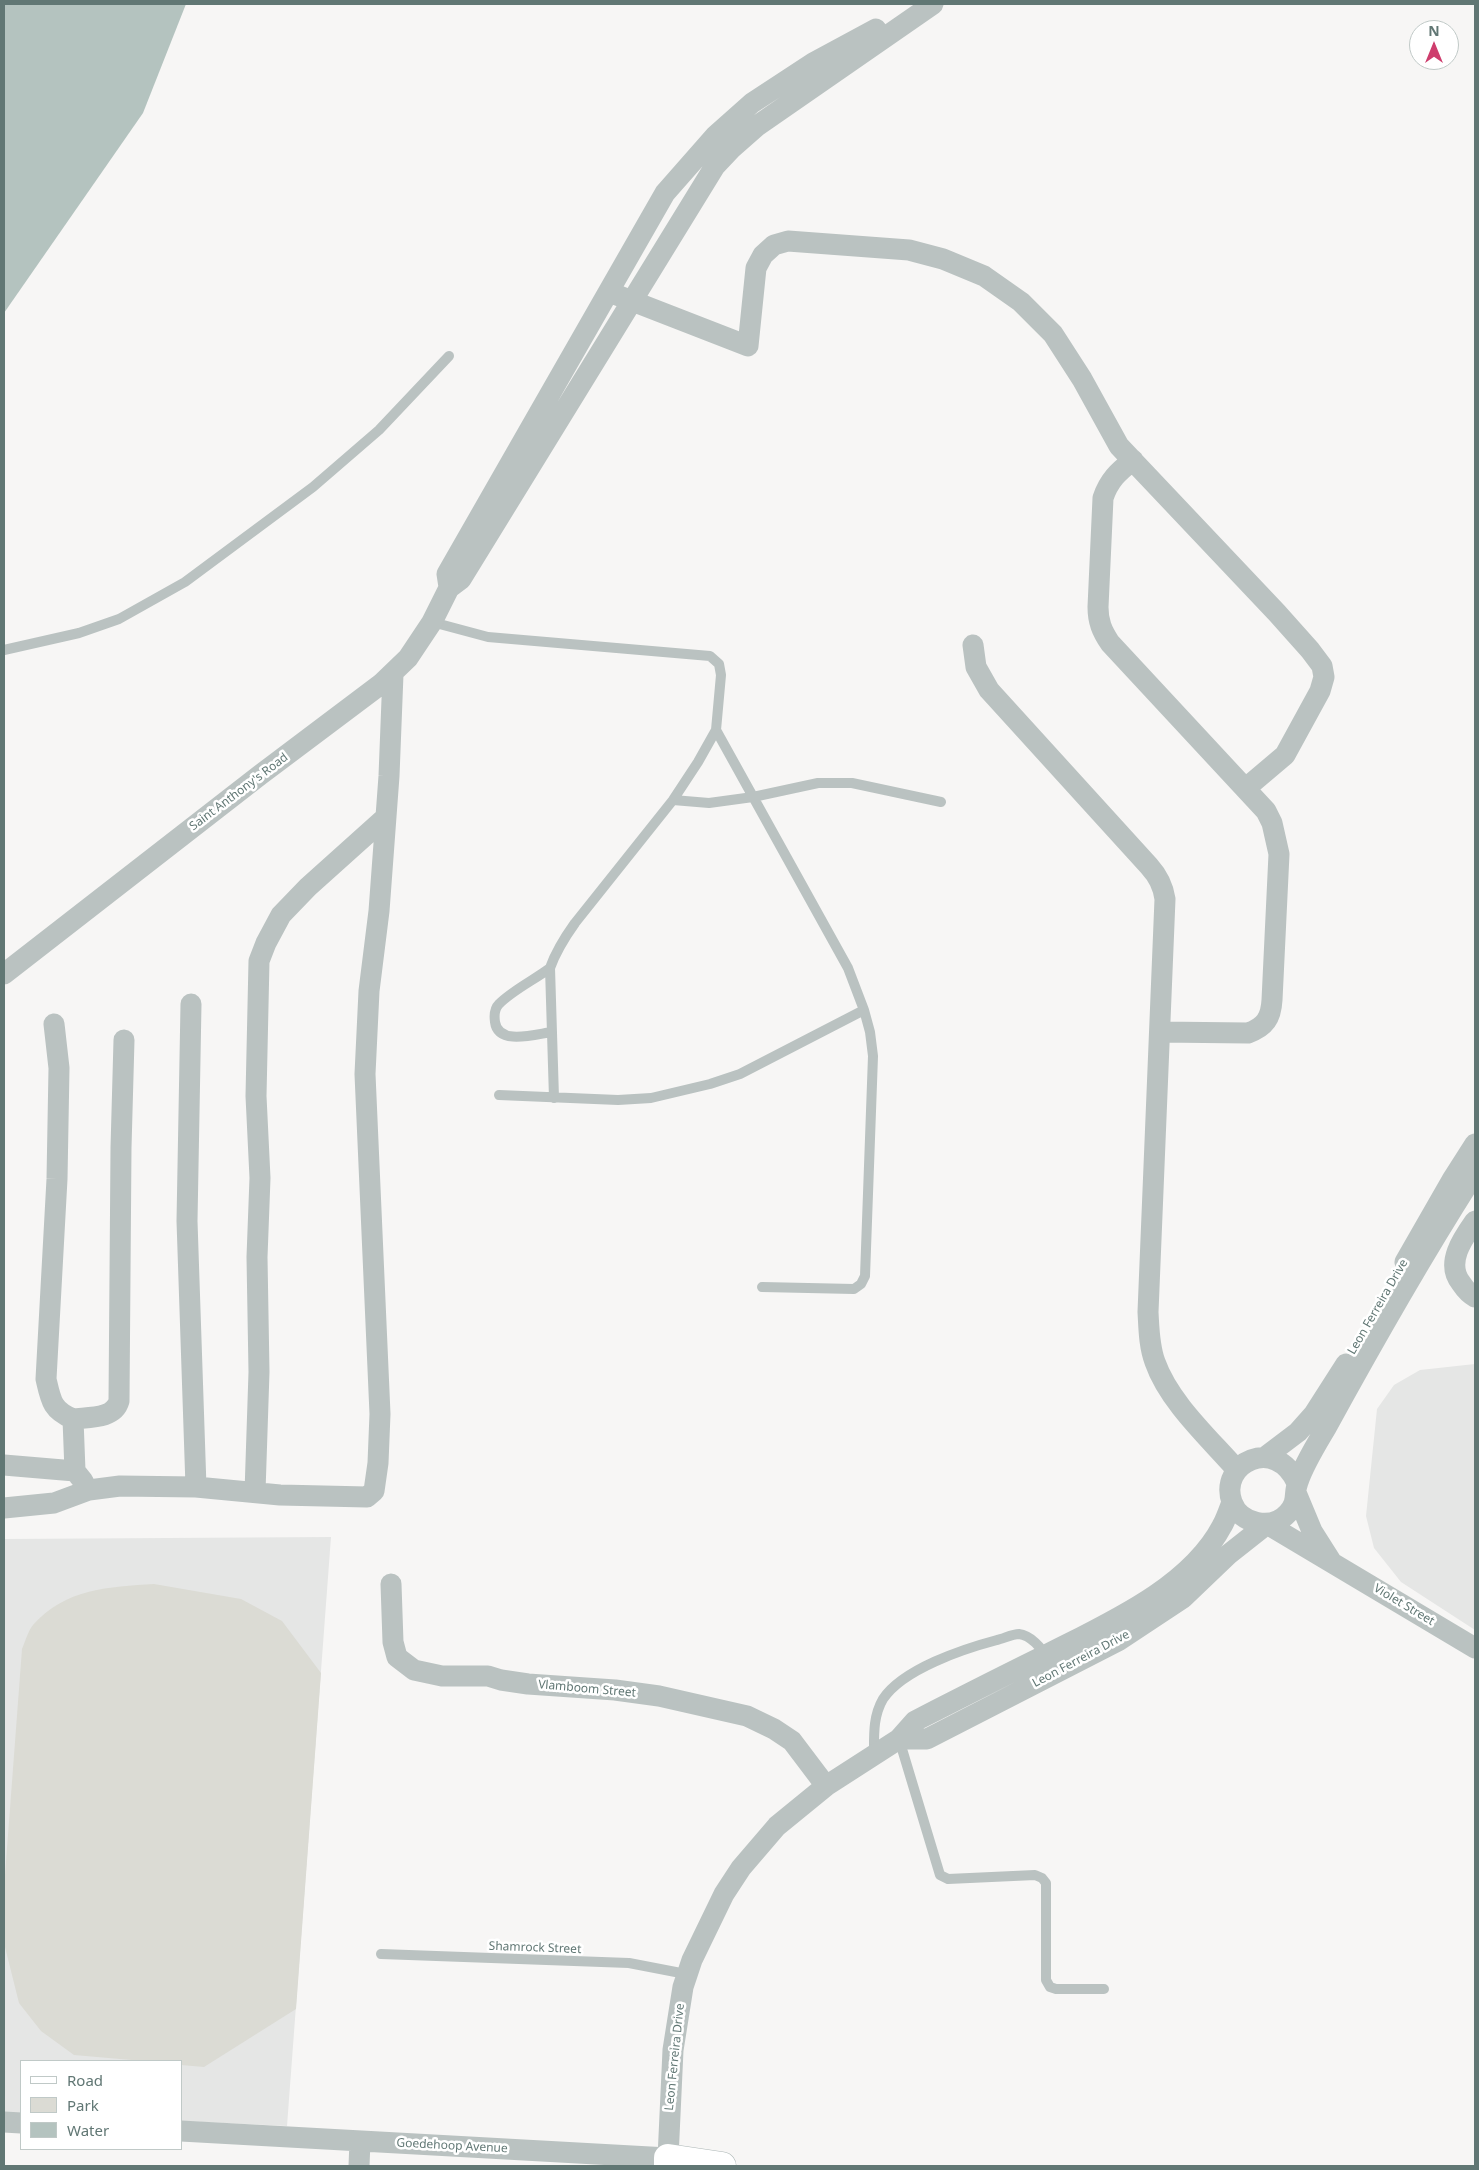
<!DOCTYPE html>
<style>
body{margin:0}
#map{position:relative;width:1479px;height:2170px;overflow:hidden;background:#f7f6f5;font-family:"Noto Sans",sans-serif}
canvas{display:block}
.frame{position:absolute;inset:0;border:5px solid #617774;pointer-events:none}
.legend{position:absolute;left:20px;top:2060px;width:162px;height:90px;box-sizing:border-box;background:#fff;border:1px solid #c0c9c7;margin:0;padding:6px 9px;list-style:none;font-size:15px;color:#617774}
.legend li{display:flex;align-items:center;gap:10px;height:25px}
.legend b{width:25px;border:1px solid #c0c9c7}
.north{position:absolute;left:1409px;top:20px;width:50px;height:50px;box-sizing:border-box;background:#fff;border:1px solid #c0c9c7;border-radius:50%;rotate:0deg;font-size:14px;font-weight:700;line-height:20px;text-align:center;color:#617774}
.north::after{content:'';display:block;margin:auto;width:18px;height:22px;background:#ce3d6d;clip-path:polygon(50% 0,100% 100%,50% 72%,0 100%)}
</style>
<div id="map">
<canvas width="1479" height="2170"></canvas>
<div class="frame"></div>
<ul class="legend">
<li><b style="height:6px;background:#fff"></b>Road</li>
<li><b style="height:14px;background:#dbdbd4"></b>Park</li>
<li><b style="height:14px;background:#b4c3bf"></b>Water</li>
</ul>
<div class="north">N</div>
</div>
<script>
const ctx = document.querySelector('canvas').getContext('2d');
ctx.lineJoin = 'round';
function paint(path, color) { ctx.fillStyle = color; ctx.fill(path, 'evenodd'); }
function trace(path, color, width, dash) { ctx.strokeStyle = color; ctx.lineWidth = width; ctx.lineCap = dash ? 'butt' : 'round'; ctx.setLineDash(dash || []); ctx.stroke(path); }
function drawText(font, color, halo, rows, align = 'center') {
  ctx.font = font + ' "Noto Sans",sans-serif'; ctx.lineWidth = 5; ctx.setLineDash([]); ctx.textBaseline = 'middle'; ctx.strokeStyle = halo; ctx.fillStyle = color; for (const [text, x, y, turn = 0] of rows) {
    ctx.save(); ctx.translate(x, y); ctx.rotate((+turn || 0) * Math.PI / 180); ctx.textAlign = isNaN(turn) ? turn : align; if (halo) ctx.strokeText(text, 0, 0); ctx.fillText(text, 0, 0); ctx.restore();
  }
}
paint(new Path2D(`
 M1475 1364V1630L1401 1582 1374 1548 1366 1516 1377 1409 1394 1385 1420 1370Z
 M331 1537 287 2126 181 2121V2061H21V2115L4 2114V1539Z`), '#e5e6e5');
paint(new Path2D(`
 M154 1584 241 1599 282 1621 321 1673 296 2009 204 2067 181 2065V2061H143L74 2055 41 2031 19 2003 4 1943V1888L22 1649C25 1642 28 1631 33 1625 66 1588 109 1587 154 1584Z`), '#dbdbd4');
paint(new Path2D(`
 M4 4H186L143 113 4 313Z`), '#b4c3bf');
const secondary = new Path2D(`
 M668 2166V2158L722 2166`);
trace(secondary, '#adb7b6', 29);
trace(new Path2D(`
 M432 622 488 637 710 656 719 664 721 675 716 730 698 762 673 800 575 923C565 937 556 951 550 968L554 1098
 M4 650 79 633 119 619 185 582 313 487 379 430 449 356
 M673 800 709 803 753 797 818 783H852L941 802
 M550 968C534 980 513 990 499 1004 494 1009 494 1015 495 1022 498 1046 536 1034 552 1032
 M499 1095 618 1100 651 1098 710 1084 740 1074 864 1010 848 968 716 730
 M762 1287 854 1289 861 1284 865 1276 873 1056 870 1032 864 1010
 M899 1739 940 1875 948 1879 1035 1875 1042 1878 1046 1883V1980L1050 1987 1056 1989H1104
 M874 1754C874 1735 873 1716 883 1699 903 1669 963 1649 997 1640 1003 1639 1012 1634 1019 1634 1030 1635 1042 1648 1047 1658
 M381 1954 629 1963 686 1974`), '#bac2c1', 10);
trace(new Path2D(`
 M609 292 748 346 756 268 763 255 774 245 788 241 909 250 943 259 984 276 1021 302 1053 334 1082 379 1119 446 1277 613 1310 650 1322 666 1324 677 1320 691 1285 755 1246 788
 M1133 460C1118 472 1109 480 1103 498L1098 607C1098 622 1102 631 1110 643L1266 811 1272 823 1279 854 1272 1000C1271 1018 1265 1027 1248 1033L1160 1032
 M449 587 447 574 665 193 716 135 752 103 813 63 876 29
 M973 645 976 667 989 690 1149 866C1158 876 1163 885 1165 899L1148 1312C1149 1329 1149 1346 1155 1362 1169 1402 1209 1438 1237 1470
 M4 974 260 775 381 684 408 658 432 622 449 588 461 579 715 166 732 148 757 126 933 4
 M191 1004 187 1221 196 1487
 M54 1024 59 1068 57 1179 46 1379C51 1401 52 1410 73 1419
 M1475 1221C1463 1238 1445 1263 1461 1283 1465 1289 1469 1294 1475 1297
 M1405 1262 1452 1180 1475 1144
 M1265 1457 1298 1432 1314 1414 1346 1364
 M4 1465 75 1471 83 1481
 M75 1471 73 1419C89 1417 114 1419 119 1401L121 1148 124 1040
 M1297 1483C1276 1435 1218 1463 1232 1502 1240 1524 1272 1531 1288 1513 1299 1501 1293 1494 1298 1482 1304 1464 1316 1445 1326 1428 1373 1342 1422 1256 1475 1173
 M255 1492 259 1372 257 1257 260 1178 256 1096 259 961 266 943 281 915 308 887 386 817
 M1297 1495 1312 1531 1331 1561
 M4 1508 54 1503 89 1490 120 1486 196 1487 280 1495 367 1497 374 1491 378 1463 380 1414 365 1074 369 991 379 911 389 776 393 674
 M391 1584 393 1642 397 1657 414 1670 442 1676H488L501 1680 528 1684 615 1690 659 1696 747 1716 774 1729 792 1741 826 1786
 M899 1739H927L1118 1641 1183 1598 1229 1554 1267 1524 1475 1648
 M4 2122 21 2123
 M181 2131 668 2158 673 2050 683 1987 692 1960 724 1894 741 1868 777 1826 826 1786 899 1739 915 1721C958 1699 1001 1677 1044 1656 1104 1625 1189 1589 1222 1526 1226 1519 1229 1510 1232 1502
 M359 2166 360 2141`), '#bac2c1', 21);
trace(secondary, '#fff', 28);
drawText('12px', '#617774', '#fff', [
 ["Saint Anthony's Road",239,792,-37],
 ["Leon Ferreira Drive",1378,1307,-60],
 ["Violet Street",1404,1605,31],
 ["Leon Ferreira Drive",1081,1659,-28],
 ["Vlamboom Street",587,1689,5],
 ["Shamrock Street",535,1948,2],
 ["Leon Ferreira Drive",675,2057,-84],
 ["Goedehoop Avenue",452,2146,3]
]);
</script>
